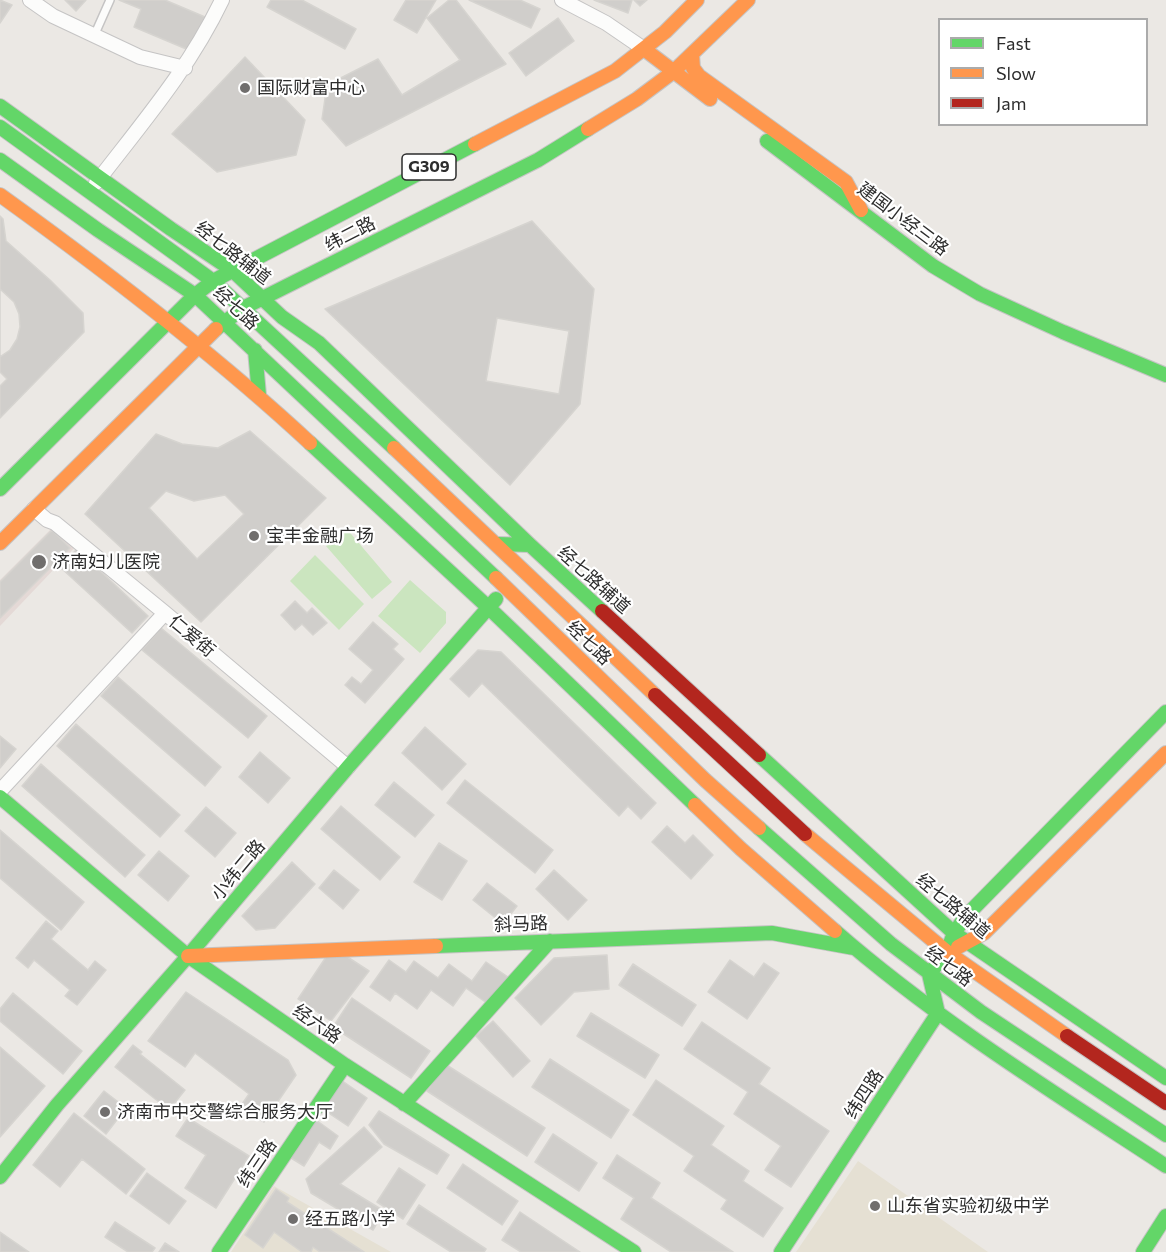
<!DOCTYPE html>
<meta charset="utf-8">
<style>
body{margin:0}
#map{position:relative;width:1166px;height:1252px;overflow:hidden;background:#ebe8e4;font-family:Commissioner,sans-serif}
canvas{display:block}
.legend{position:absolute;left:938px;top:18px;width:210px;height:108px;box-sizing:border-box;background:#fff;border:2px solid #ababab;margin:0;padding:8px 10px;list-style:none;font-size:18px;color:#2d2d2d}
.legend li{display:flex;align-items:center;gap:12px;height:30px}
.legend b{width:30px;border:2px solid #ababab}
</style>
<div id="map">
<canvas width="1166" height="1252"></canvas>
<ul class="legend">
<li><b style="height:8px;background:#63d668"></b>Fast</li>
<li><b style="height:8px;background:#ff974d"></b>Slow</li>
<li><b style="height:8px;background:#b3261e"></b>Jam</li>
</ul>
</div>
<script>
const ctx = document.querySelector('canvas').getContext('2d');
ctx.lineJoin = 'round';
function paint(path, color) { ctx.fillStyle = color; ctx.fill(path, 'evenodd'); }
function trace(path, color, width, dash) { ctx.strokeStyle = color; ctx.lineWidth = width; ctx.lineCap = dash ? 'butt' : 'round'; ctx.setLineDash(dash || []); ctx.stroke(path); }
function drawText(font, color, halo, rows, align = 'center') {
  ctx.font = font + ' Commissioner,"Noto Sans SC",sans-serif'; ctx.lineWidth = 4.5; ctx.setLineDash([]); ctx.textBaseline = 'middle'; ctx.strokeStyle = halo; ctx.fillStyle = color; for (const [text, x, y, turn = 0] of rows) {
    ctx.save(); ctx.translate(x, y); ctx.rotate((+turn || 0) * Math.PI / 180); ctx.textAlign = isNaN(turn) ? turn : align; if (halo) ctx.strokeText(text, 0, 0); ctx.fillText(text, 0, 0); ctx.restore();
  }
}
paint(new Path2D(`
 M858 1161 988 1252H796Z
 M274 1186 391 1252H231Z`), '#e5e0d3');
paint(new Path2D(`
 M53 527 77 545 0 626V580Z`), '#e4d9d6');
paint(new Path2D(`
 M346 528 392 582 372 599 326 546Z
 M315 555 364 604 339 630 290 581Z
 M410 580 446 612V623L420 653 378 616Z`), '#cbe5bf');
const building = new Path2D(`
 M0 0 12 5 0 23Z
 M65 0H86L76 11Z
 M119 0H165L205 17 191 51 134 27 141 9Z
 M271 0H302L356 29 345 49 267 7Z
 M406 0H436L417 33 394 20Z
 M449 0H456L506 64 346 146 322 119 327 85 378 59 402 95 460 60 427 18Z
 M469 0H520L540 9 531 28Z
 M594 0H632L628 13Z
 M634 0H647L640 6Z
 M558 18 574 41 526 76 509 53Z
 M245 57 305 120 296 155 217 172 172 134Z
 M0 216 3 219 6 241 50 280 83 313 84 332 0 418V386L7 379 0 372Z
 M532 221 594 289 580 404 510 485 325 309Z
 M0 289 14 302 19 314 20 327 17 339 10 350 0 357Z
 M497 318 569 331 559 394 486 381Z
 M250 431 326 498 201 622 85 514 156 434 182 444 218 448ZM166 491 194 501 225 495 244 514 197 559 149 508Z
 M52 530 70 548 0 618V582Z
 M77 549 148 616 132 633 60 567Z
 M295 601 307 613 312 608 327 623 313 635 302 624 295 630 281 615Z
 M373 622 398 644 393 649 404 659 365 703 345 685 352 677 361 684 373 670 349 649Z
 M161 628 267 716 248 738 142 650Z
 M478 650 501 652 656 803 641 819 628 806 619 816 482 683 469 697 450 679Z
 M118 677 221 767 205 786 101 696Z
 M76 724 180 815 160 837 57 746Z
 M425 727 466 764 442 790 402 753Z
 M0 736 16 749 0 768Z
 M260 752 290 778 268 803 239 777Z
 M41 764 145 855 125 877 22 786Z
 M465 780 553 850 535 873 447 803Z
 M394 782 434 815 415 837 375 805Z
 M341 806 400 857 380 880 321 829Z
 M206 807 236 833 215 857 185 831Z
 M667 826 685 843 693 835 713 855 691 879 652 842Z
 M0 830 84 902 61 930 0 878Z
 M439 843 467 861 442 900 414 882Z
 M159 851 189 876 168 901 138 875Z
 M292 862 315 884 275 928 256 930 242 916Z
 M334 870 359 890 343 909 319 888Z
 M554 870 587 900 568 920 536 889Z
 M487 883 517 906 503 924 473 900Z
 M46 921 58 931 51 939 88 970 95 961 106 970 77 1005 65 996 70 990 34 960 28 968 16 958Z
 M607 955 609 989 574 992 541 1025 515 998 554 958Z
 M346 956 369 971 331 1021 298 999 326 957Z
 M389 960 406 972 414 961 438 978 449 964 472 981 486 962 508 977 488 1004 466 988 453 1006 431 990 417 1009 395 993 390 1001 370 987Z
 M730 960 754 977 764 963 779 973 747 1019 708 992Z
 M633 964 696 1005 682 1026 619 985Z
 M186 992 288 1060 296 1075 264 1122 240 1107 249 1094 195 1053 185 1067 148 1041Z
 M13 993 82 1051 63 1074 0 1021V1009Z
 M352 998 430 1051 411 1078 333 1027Z
 M591 1013 659 1055 645 1078 577 1036Z
 M493 1021 530 1061 513 1077 476 1036Z
 M702 1022 770 1068 759 1084 829 1131 791 1187 765 1170 781 1146 734 1114 748 1092 684 1049Z
 M133 1045 142 1052 140 1054 185 1090 169 1110 115 1067Z
 M0 1047 45 1086 0 1137Z
 M550 1059 629 1110 611 1138 532 1087Z
 M445 1064 545 1128 527 1156 427 1091Z
 M341 1080 367 1098 348 1126 321 1108Z
 M656 1080 724 1126 711 1145 749 1171 743 1181 783 1208 763 1237 721 1209 727 1200 684 1171 694 1156 633 1115Z
 M104 1091 126 1108 106 1134 84 1116Z
 M379 1111 449 1155 437 1174 384 1144 369 1125Z
 M74 1113 145 1169 126 1194 82 1159 60 1187 33 1165Z
 M188 1118 249 1156 216 1208 185 1188 206 1155 176 1136Z
 M316 1120 338 1136 330 1149 319 1142 304 1166 291 1158Z
 M364 1127 382 1147 340 1184 384 1211 373 1230 311 1193 306 1179Z
 M553 1134 597 1163 579 1191 535 1162Z
 M617 1155 660 1183 651 1198 733 1252H671L621 1219 634 1198 603 1178Z
 M463 1164 518 1201 502 1225 447 1188Z
 M399 1168 425 1185 403 1219 377 1202Z
 M147 1173 186 1201 169 1224 130 1196Z
 M276 1189 289 1198 287 1202 364 1252H320L313 1247 311 1252H302L274 1232 263 1248 245 1235Z
 M419 1205 486 1249 484 1252H451L407 1224Z
 M520 1212 580 1252H521L502 1240Z
 M115 1222 155 1248 152 1252H128L105 1237Z
 M0 1232 29 1252H0Z
 M165 1243 179 1252H159Z`);
paint(building, '#d0cecb');
trace(building, '#d6d4d0', 1.5);
const lane = new Path2D(`
 M94 36 110 0`);
const street = new Path2D(`
 M30 0 53 16 140 57 185 68
 M562 0 606 23 644 49
 M96 183C142 123 189 69 222 0
 M34 509 47 520 55 523 165 613 348 767
 M0 791 165 613`);
const fast = new Path2D(`
 M0 106 171 229 232 270 282 317 319 343 530 545 602 611
 M0 127 213 281 394 448
 M767 141 933 266 980 294 1063 332 1166 375
 M0 160 98 230 195 295 496 578
 M216 329 243 308 538 160 588 129
 M255 350 259 395
 M310 443 489 608 695 805
 M0 489 195 295 213 281 475 144
 M497 544 530 545
 M759 755 954 933 1166 1078
 M0 797 188 956 345 1065 634 1252
 M759 828 891 944 981 1012 1166 1135
 M835 931C937 1020 1053 1092 1166 1166
 M436 946 772 933 854 948
 M404 1104 550 941
 M0 1177 57 1105 188 956 348 767 496 599
 M219 1252 345 1065
 M781 1252 938 1013 929 974 947 952 954 933 966 916 1166 712
 M1143 1252 1166 1216`);
const slow = new Path2D(`
 M644 49 710 99
 M692 54 693 68 699 76 846 182 861 210
 M588 129 637 99 673 72 748 0
 M475 144 615 71 665 32 697 0
 M0 195C107 272 213 353 310 443
 M394 448 655 695
 M0 543 216 329
 M496 578 705 780 759 828
 M695 805 741 849 835 931
 M805 834 947 952 1067 1036
 M958 947 984 933 1166 753
 M188 956 436 946`);
const jam = new Path2D(`
 M602 611 759 755
 M655 695 805 834
 M1067 1036 1166 1103`);
trace(lane, '#c5c4c4', 10);
trace(street, '#c5c4c4', 16);
trace(fast, '#c5c4c4', 16);
trace(slow, '#c5c4c4', 16);
trace(jam, '#c5c4c4', 16);
trace(lane, '#fcfcfb', 7);
trace(street, '#fcfcfb', 14);
trace(fast, '#63d668', 14);
trace(slow, '#ff974d', 14);
trace(jam, '#b3261e', 14);
for (const [x, y, r, color] of [
 [245,88,6,"#706e6d"],
 [254,536,6,"#706e6d"],
 [39,562,8,"#706e6d"],
 [105,1112,6,"#706e6d"],
 [875,1206,6,"#706e6d"],
 [293,1219,6,"#706e6d"]
]) { const dot = new Path2D(); dot.arc(x, y, r, 0, 2 * Math.PI); ctx.fillStyle = color; ctx.fill(dot); trace(dot, '#fff', 2); }
for (const [x, y, w] of [
 [429,167,54]
]) { const box = new Path2D(); box.roundRect(x - w / 2, y - 13, w, 26, 4.5); ctx.fillStyle = '#fff'; ctx.fill(box); trace(box, '#2d2d2d', 1.5); }
drawText('bold 16px', '#2d2d2d', null, [
 ["G309",429,167]
]);
drawText('18px', '#2d2d2d', '#fff', [
 ["国际财富中心",257,88],
 ["宝丰金融广场",266,536],
 ["济南妇儿医院",52,562],
 ["济南市中交警综合服务大厅",117,1112],
 ["山东省实验初级中学",887,1206],
 ["经五路小学",305,1219]
], 'left');
drawText('18px', '#2d2d2d', '#fff', [
 ["建国小经三路",903,219,37],
 ["纬二路",350,234,-27],
 ["经七路辅道",233,253,38],
 ["经七路",236,308,43],
 ["经七路辅道",594,580,42],
 ["仁爱街",192,636,40],
 ["经七路",589,643,44],
 ["小纬二路",238,870,-50],
 ["经七路辅道",953,906,40],
 ["斜马路",521,924,-2],
 ["经七路",949,966,37],
 ["经六路",317,1024,35],
 ["纬四路",864,1094,-57],
 ["纬三路",257,1163,-56]
]);
</script>
